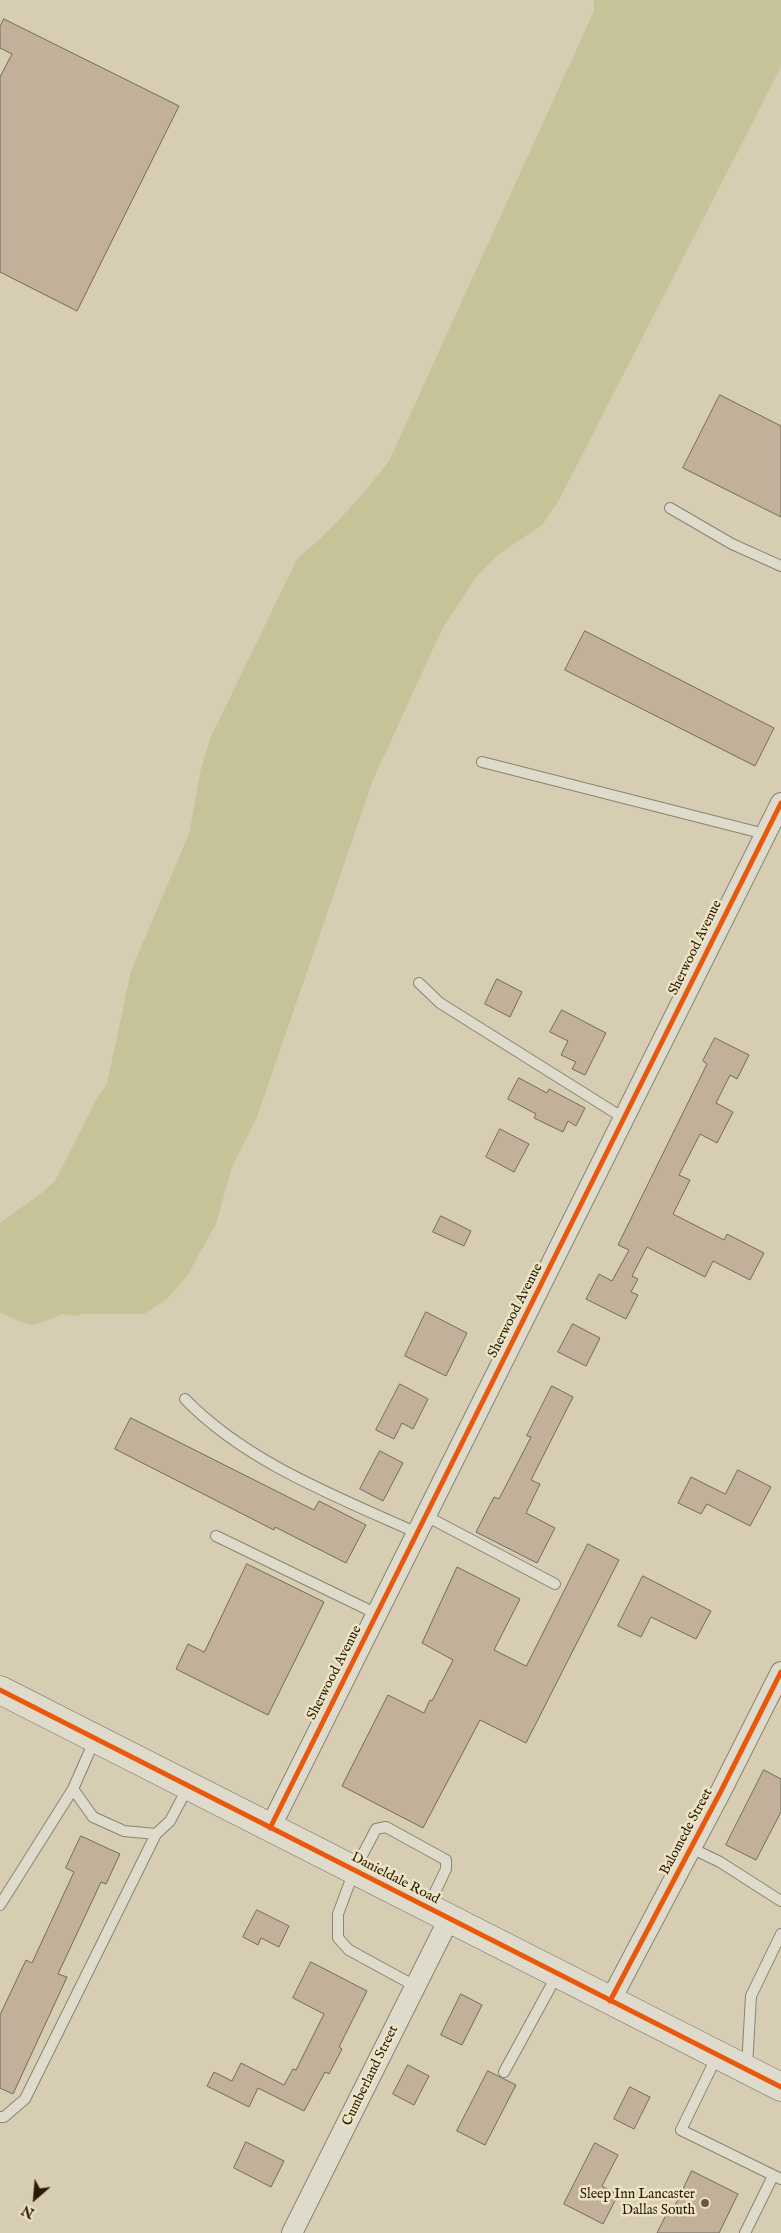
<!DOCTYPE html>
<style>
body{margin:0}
#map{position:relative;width:781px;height:2233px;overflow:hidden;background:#d6cdb3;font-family:"IM FELL English",serif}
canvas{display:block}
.north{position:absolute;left:10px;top:2173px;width:50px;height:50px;-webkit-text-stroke:4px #ede4c4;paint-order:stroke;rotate:207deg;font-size:14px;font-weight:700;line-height:20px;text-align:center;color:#2b1a09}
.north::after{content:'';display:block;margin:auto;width:18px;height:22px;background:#2b1a09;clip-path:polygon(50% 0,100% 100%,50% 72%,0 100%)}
</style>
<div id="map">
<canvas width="781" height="2233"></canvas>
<div class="north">N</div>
</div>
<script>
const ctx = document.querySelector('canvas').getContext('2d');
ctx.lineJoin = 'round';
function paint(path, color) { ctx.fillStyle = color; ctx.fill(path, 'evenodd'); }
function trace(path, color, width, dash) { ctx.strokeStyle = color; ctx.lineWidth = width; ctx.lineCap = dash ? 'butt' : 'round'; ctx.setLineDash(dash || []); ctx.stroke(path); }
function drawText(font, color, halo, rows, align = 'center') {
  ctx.font = font + ' "IM FELL English",serif'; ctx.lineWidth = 5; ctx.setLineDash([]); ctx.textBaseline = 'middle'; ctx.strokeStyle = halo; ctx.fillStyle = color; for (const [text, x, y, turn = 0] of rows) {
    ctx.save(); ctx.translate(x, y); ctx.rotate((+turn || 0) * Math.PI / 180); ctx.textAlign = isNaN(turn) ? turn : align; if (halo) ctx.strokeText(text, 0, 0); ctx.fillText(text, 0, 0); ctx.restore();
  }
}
paint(new Path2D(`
 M594 0H781V67L559 500 543 524 498 555 476 577 444 626 432 651 373 780 257 1117 232 1167 216 1224 187 1276 168 1298 144 1314H83L78 1316 63 1314 35 1325 20 1322 0 1312V1223L43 1192 55 1181 98 1096 107 1084 131 971 189 834 201 769 210 739 297 559C332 530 362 496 389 461L594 11Z`), '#c7c398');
const building = new Path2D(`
 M4 19 179 106 77 311 0 272V77L12 54 0 48V27Z
 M720 395 781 426V517L683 468Z
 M585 631 774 728 755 766 565 670Z
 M497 979 522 992 510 1017 485 1004Z
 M562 1010 606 1033 585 1075 572 1069 576 1062 561 1055 568 1041 550 1032Z
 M715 1038 749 1055 737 1079 730 1075 716 1103 733 1112 717 1143 700 1134 679 1175 690 1180 673 1214 724 1240 727 1234 764 1253 750 1280 713 1261 705 1277 647 1247 632 1276 638 1279 631 1292 638 1295 626 1319 586 1299 599 1274 612 1281 629 1250 618 1245 707 1064 703 1061Z
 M519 1078 547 1093 549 1089 585 1108 576 1126 568 1121 563 1132 534 1118 536 1114 508 1099Z
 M500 1129 529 1144 514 1172 486 1157Z
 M441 1216 471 1231 464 1246 433 1232Z
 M426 1312 467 1333 446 1376 405 1356Z
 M573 1324 600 1338 586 1366 558 1352Z
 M400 1384 428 1399 413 1429 402 1423 394 1439 376 1430Z
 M552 1386 573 1397 531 1480 540 1484 526 1513 555 1528 537 1563 476 1532 494 1497 499 1499 531 1437 527 1436Z
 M131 1418 314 1510 319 1501 366 1525 346 1563 275 1527 274 1530 115 1449Z
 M380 1451 403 1463 383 1501 360 1489Z
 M738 1470 771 1487 750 1526 707 1504 701 1514 678 1503 691 1477 725 1494Z
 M588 1544 619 1560 526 1743 480 1720 423 1828 342 1786 388 1695 424 1713 430 1700 432 1701 453 1660 422 1643 457 1567 520 1599 494 1650 526 1666Z
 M247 1564 324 1602 268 1715 176 1669 188 1644 204 1652Z
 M643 1576 711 1611 696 1639 651 1617 641 1637 618 1626Z
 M764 1770 781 1779V1812L756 1860 726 1845Z
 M81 1836 120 1854 106 1884 101 1882 58 1974 67 1977 13 2094 0 2088V2015L26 1960 32 1963 74 1872 66 1868Z
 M257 1910 289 1926 279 1947 261 1938 258 1945 243 1937Z
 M311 1962 367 1991 339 2047 342 2049 329 2074 325 2072 304 2111 258 2088 249 2107 207 2086 214 2072 232 2081 241 2063 284 2085 293 2069 296 2070 324 2014 293 1998Z
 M461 1994 482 2005 462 2045 441 2035Z
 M408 2065 429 2076 414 2105 393 2094Z
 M488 2071 516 2085 485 2145 457 2131Z
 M630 2087 650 2097 634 2129 614 2119Z
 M246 2142 284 2161 271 2187 234 2168Z
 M595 2143 618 2155 602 2186 618 2195 603 2224 564 2204Z
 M692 2171 738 2194 719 2233H657L668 2211 671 2213Z`);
paint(building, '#c2b09b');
trace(building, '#726b5c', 1);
const lane = new Path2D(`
 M670 508 732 544 781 566
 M482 762 765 834
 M419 983 440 1003 625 1119
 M185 1399C247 1463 338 1497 417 1533
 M426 1516 555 1584
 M216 1536 377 1614
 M73 1789 93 1817 124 1831 156 1834 170 1821 188 1787
 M691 1848 720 1862 781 1901
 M0 1905 73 1789 95 1739
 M415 1986 349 1950 338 1938V1914L354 1871 376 1829 386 1827 446 1860V1869L428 1907
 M717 2056 681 2130 781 2179
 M747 2067 751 1996 781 1934
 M504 2072 557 1975
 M0 2117H4L25 2099 156 1834
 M745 2233 773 2176`);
const street = new Path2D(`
 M270 1828 781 803
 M610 2001 721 1791 781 1672
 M292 2233 449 1919`);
const secondary = new Path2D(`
 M0 1690 781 2087`);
trace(lane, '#8a8372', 12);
trace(street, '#8a8372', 22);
trace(secondary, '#726b5c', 29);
trace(lane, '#dedbcc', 10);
trace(street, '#dedbcc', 20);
trace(secondary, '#dedbcc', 28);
trace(new Path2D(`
 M0 1690 781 2087
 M270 1828 781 803
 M610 2001 721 1791 781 1672`), '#e8590c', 5);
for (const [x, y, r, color] of [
 [705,2203,5,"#675944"]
]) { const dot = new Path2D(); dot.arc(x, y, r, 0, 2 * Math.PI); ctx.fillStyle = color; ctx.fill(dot); trace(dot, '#ede4c4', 2); }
drawText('14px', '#2b1a09', '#ede4c4', [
 ["Sherwood Avenue",696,948,-64],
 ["Sherwood Avenue",516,1311,-63],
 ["Sherwood Avenue",335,1673,-63],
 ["Balomede Street",687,1832,-62],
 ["Danieldale Road",395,1879,27],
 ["Cumberland Street",371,2076,-64]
]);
drawText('14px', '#2b1a09', '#ede4c4', [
 ["Sleep Inn Lancaster",695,2195],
 ["Dallas South",695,2211]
], 'right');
</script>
